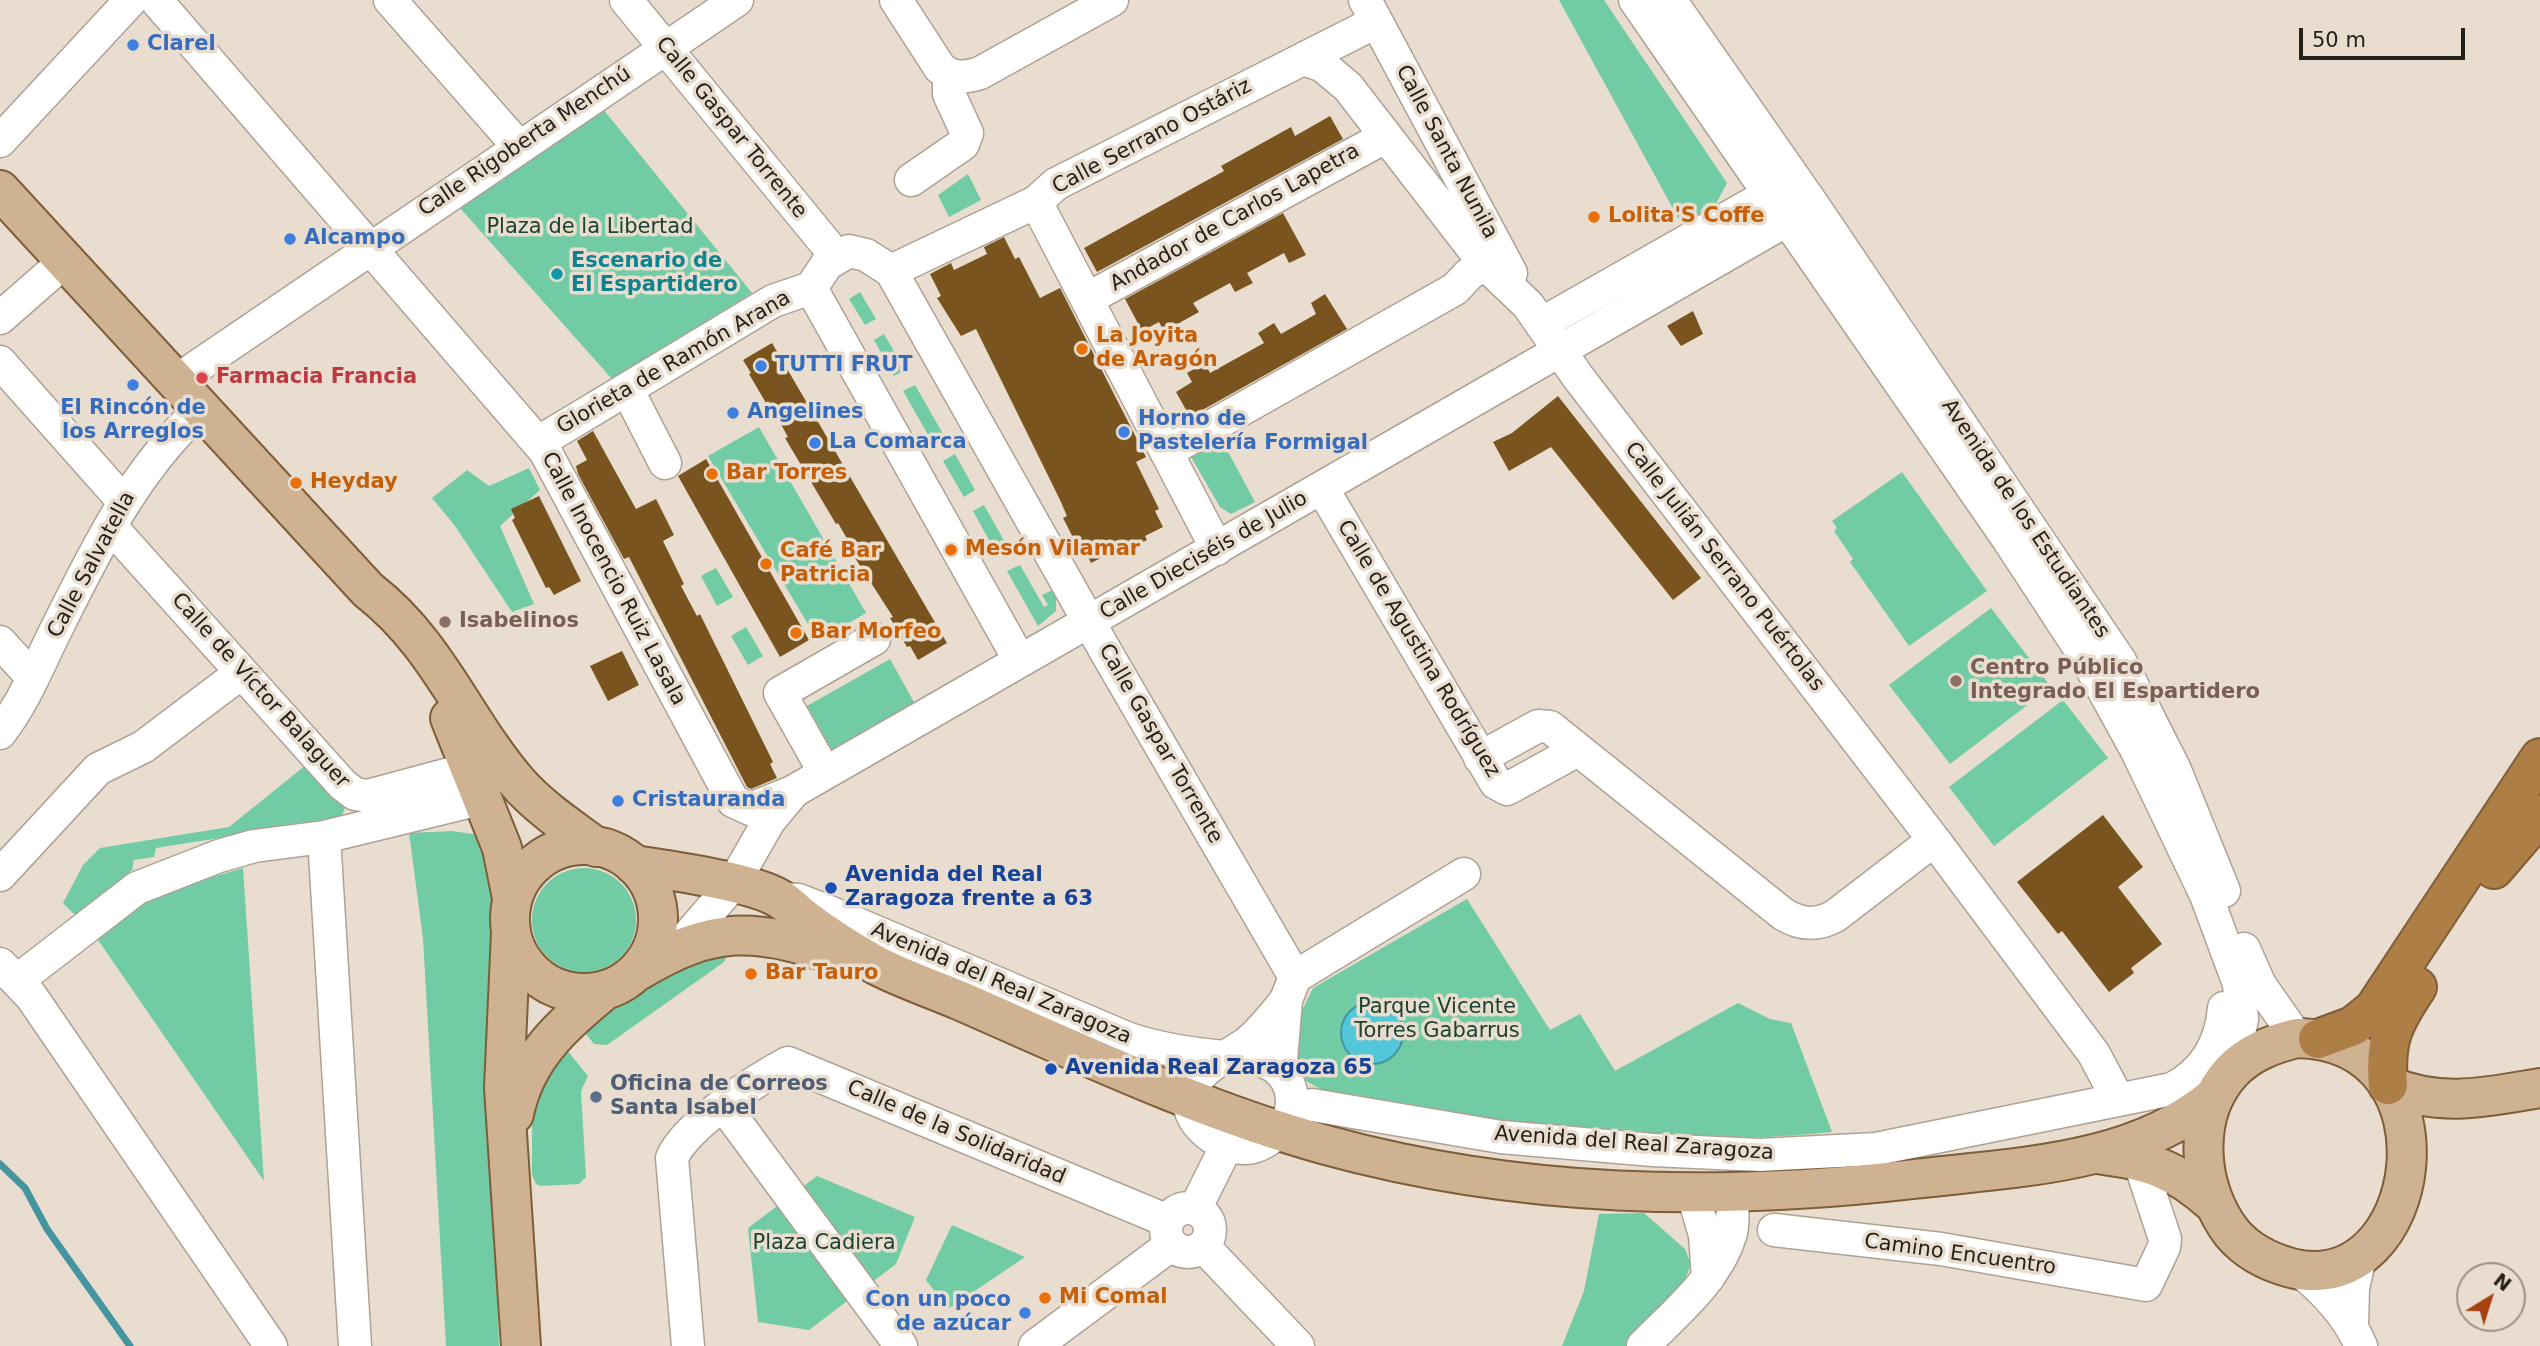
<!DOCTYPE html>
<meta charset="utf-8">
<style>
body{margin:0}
#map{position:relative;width:2540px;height:1346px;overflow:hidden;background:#e9ddcf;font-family:"DejaVu Sans",sans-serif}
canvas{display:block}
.north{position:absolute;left:2456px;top:1262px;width:70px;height:70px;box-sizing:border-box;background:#e9ddcf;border:2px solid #9b9287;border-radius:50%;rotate:38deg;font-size:19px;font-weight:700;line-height:28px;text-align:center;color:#25211b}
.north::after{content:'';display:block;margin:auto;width:24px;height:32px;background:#a5400f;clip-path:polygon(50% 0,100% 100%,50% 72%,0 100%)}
.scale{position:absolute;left:2299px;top:28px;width:166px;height:32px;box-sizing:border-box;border:4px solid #25211b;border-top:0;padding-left:9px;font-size:21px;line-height:24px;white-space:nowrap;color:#25211b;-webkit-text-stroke:5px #e9ddcf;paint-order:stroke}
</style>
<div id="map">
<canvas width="2540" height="1346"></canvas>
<div class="north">N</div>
<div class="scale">50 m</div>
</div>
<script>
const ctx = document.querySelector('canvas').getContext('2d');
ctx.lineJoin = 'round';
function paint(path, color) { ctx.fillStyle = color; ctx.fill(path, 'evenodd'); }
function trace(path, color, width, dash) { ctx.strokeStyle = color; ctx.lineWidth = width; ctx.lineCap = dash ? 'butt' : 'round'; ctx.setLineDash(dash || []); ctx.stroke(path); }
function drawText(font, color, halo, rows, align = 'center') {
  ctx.font = font + ' "DejaVu Sans",sans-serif'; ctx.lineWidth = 7; ctx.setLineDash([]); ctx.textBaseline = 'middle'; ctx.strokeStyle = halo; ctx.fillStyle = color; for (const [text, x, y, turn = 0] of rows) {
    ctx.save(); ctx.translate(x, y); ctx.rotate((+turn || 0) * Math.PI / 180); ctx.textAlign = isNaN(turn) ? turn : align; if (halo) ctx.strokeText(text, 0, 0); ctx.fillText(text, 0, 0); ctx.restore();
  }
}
paint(new Path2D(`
 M1559 0H1604L1727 183 1701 232 1683 227Z
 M603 109 752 293 612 379 460 208Z
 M968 174 981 200 949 217 938 195Z
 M860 292 876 319 865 325 849 299Z
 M884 334 905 370 894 376 874 340Z
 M915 385 946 439 934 445 903 391Z
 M759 427 866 613 818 641 708 456Z
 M1218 433 1255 502 1231 514 1220 507 1187 450Z
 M955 454 975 490 964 497 943 461Z
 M529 468 540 490 500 526 534 604 512 612 455 526 432 498 467 470 489 486Z
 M1902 472 1987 591 1909 646 1850 562 1853 559 1834 531 1837 528 1832 521Z
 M984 505 1010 551 999 558 973 511Z
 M1020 565 1044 607 1048 605 1042 595 1052 590 1056 598V611L1038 626 1007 571Z
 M716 568 733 597 717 606 701 576Z
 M1991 608 2051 687 1950 764 1889 685Z
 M746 627 763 656 748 665 731 636Z
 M890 659 915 704 832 750 807 706Z
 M2063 700 2108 758 1994 846 1949 787Z
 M306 765 345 808 340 819 156 848 154 857 134 860 132 870 75 915 63 903 83 865 100 848 229 827Z
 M452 831 486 836 501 879 495 1234 499 1346H446L423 938 409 833Z
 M532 920a52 52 0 1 1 104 0a52 52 0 1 1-104 0Z
 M243 868 264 1181 96 937 153 895Z
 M1467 899 1550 1030 1580 1014 1615 1071 1738 1003 1770 1019 1791 1023 1832 1132C1738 1142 1642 1140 1548 1131 1476 1124 1398 1105 1326 1092L1306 1081 1297 1057 1299 1017 1313 988Z
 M728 955 724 962 607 1045 594 1044 581 1028 692 960Z
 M566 1049 588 1076 581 1091 586 1177 579 1184 541 1186 536 1184 532 1175V1114L539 1087Z
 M817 1176 915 1217 896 1264 809 1330 758 1322 748 1228Z
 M1644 1213 1685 1249 1691 1264 1683 1285 1633 1346H1562L1584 1291 1599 1214Z
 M952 1225 1025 1257 948 1309 926 1280Z`), '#71cba5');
const water = new Path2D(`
 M1341 1033a31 31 0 1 1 62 0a31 31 0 1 1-62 0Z`);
paint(water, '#52c7d7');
trace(water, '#44959f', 2);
trace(new Path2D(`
 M0 1164 25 1188 47 1229 130 1346`), '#44959f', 7);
paint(new Path2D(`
 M1330 116 1343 139 1097 272 1084 248 1224 171 1221 166 1291 127 1295 136Z
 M1283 213 1306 255 1289 263 1284 253 1247 273 1253 283 1235 292 1230 283 1193 303 1199 312 1181 322 1164 332 1159 322 1142 331 1125 299Z
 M1004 237 1015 259 1019 257 1040 298 1060 288 1146 457 1136 462 1159 509 1155 511 1163 527 1145 536 1147 540 1111 558 1109 554 1091 563 1083 547 1079 549 1063 518 1067 516 1060 500 976 329 961 336 937 298 941 296 930 274 951 263 954 270 987 254 984 247Z
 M1325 294 1347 329 1190 417 1176 392 1192 382 1187 373 1205 363 1210 373 1264 343 1258 333 1274 323 1281 334 1316 314 1311 303Z
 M1693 311 1703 334 1681 346 1667 326Z
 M772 343 947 643 918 660 910 646 907 647 890 618 893 617 855 558 857 556 838 523 836 524 785 438 788 437 768 401 766 403 749 374 751 373 743 360Z
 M1558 396 1701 578 1673 600 1551 447 1509 471 1493 442 1512 433Z
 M593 431 636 509 656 499 674 535 663 541 684 584 681 586 697 616 700 614 773 762 770 764 777 778 751 789 747 787 629 557 624 559 578 474 576 466 587 460 577 441Z
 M706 459 809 640 780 657 678 476Z
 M539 496 581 581 554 595 549 587 546 588 512 520 515 518 511 509Z
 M622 651 639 685 608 701 590 666Z
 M2103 815 2143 867 2118 887 2162 944 2131 968 2134 973 2109 992 2062 931 2058 934 2017 882Z`), '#79541e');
const minor = new Path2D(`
 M156 0 545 451 733 801 750 809 790 793
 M390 0 511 138
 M626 0 836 256
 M896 0 940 68C954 79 964 78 980 73L1112 0
 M1365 0 1511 273
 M1635 0 2008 539 2086 658 2137 751 2206 895 2239 984 2242 1019 2231 1072
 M1670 0 1813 205 2120 661 2175 770 2224 891
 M1303 59 1323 66 1348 87 1485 264 1528 305 1578 377 1934 840 2094 1054 2112 1088V1101
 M0 141 131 0
 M911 180 963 144 967 133 949 94V75
 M1036 202 1217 549
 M891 271 1036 202 1056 184 1376 22
 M811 288 827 264 849 251 866 255 891 271 1106 652 1295 977
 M811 288 1020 661
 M1085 295 1098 293 1385 137
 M0 318 65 261
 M1541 324 1768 195 1788 199
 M0 362 124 502
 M176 381 737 0
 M628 391 665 463
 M539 442 773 301 811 288
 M1166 452 1455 289 1469 274 1485 264
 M1322 488 1496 783 1507 789 1576 751
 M112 528 343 785 355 794 368 796 472 768
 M0 642 33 678
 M0 733C22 705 36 671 51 640 92 557 133 471 201 409
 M1480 758 1538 726 1550 727 1783 914C1801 925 1817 926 1835 916L1934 840
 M825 773 780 693 874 639
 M324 837 355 1346
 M0 875 98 769 143 747 241 673
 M784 899 798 900 822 909 1129 1039C1159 1049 1192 1054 1224 1057 1242 1058 1259 1056 1275 1067 1296 1083 1298 1114 1278 1132 1269 1140 1257 1148 1245 1148 1216 1149 1176 1115 1193 1086 1205 1064 1228 1057 1247 1043 1262 1031 1274 1015 1286 1000
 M2244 949 2260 985 2297 1038
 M676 950 733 884 769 821 794 791 1813 205
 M0 964 31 996 271 1346
 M18 980 137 888 219 856 254 846 324 837 484 798
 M1280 1072 1286 1000 1295 977 1464 874
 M1312 1105 1501 1137 1653 1150 1760 1155 1876 1149 2172 1089C2205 1072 2221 1044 2224 1008
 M724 1106 901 1346
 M1693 1194 1705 1235 1708 1278
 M1166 1230a22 22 0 1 1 44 0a22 22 0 1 1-44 0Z
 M1195 1209 1227 1145
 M1774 1230 1941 1249 2146 1285 2164 1247 2165 1239 2139 1160
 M1204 1247 1298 1346
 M2299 1270C2325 1291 2348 1315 2361 1346
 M2352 1326 2353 1288 2361 1253
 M688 1346 672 1158C686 1125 756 1080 788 1063L1168 1221
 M1035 1346 1171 1245
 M1643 1346C1675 1313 1718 1279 1731 1233 1734 1221 1732 1207 1732 1194`);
const major = new Path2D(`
 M0 190 368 590C438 644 463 719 518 783 540 808 569 827 596 847
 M450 718 502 848 512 898
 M510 919a74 74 0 1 1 148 0a74 74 0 1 1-148 0Z
 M634 865C668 870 753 882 780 899 789 904 797 914 806 920 827 936 853 952 876 965 903 979 933 989 961 1001 1080 1053 1200 1110 1326 1145 1519 1198 1716 1202 1914 1179 2016 1167 2133 1165 2215 1096
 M511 932 504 1088 521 1346
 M638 971C714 925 754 928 835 955
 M2297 1038C2464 1041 2423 1302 2291 1268 2269 1262 2247 1251 2232 1233 2197 1188 2191 1115 2232 1071 2250 1052 2273 1044 2297 1038Z
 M2388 1085C2439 1108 2487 1097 2540 1088
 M514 1114C525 1058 562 1025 605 990
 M2103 1155C2151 1161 2176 1170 2213 1203`);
const highway = new Path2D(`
 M2494 869 2540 815
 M2318 1039 2353 1026 2374 1009 2540 758
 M2388 1085C2384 1040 2393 1023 2417 987`);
trace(minor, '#aea294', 35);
trace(major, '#7e5d38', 42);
trace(highway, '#7e5d38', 42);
trace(minor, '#fff', 32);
trace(major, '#ceb291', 38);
trace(highway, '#ae7e47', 38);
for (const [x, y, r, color] of [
 [133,45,7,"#3f7fe0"],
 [1594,217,7,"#e8710a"],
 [290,239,7,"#3f7fe0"],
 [557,274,7,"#0f9aa8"],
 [1082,349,7,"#e8710a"],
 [761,366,7,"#3f7fe0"],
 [202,378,7,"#e0444e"],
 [133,385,7,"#3f7fe0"],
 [733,413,7,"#3f7fe0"],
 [1124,432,7,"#3f7fe0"],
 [815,443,7,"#3f7fe0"],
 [712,474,7,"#e8710a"],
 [296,483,7,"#e8710a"],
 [951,550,7,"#e8710a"],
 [766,564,7,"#e8710a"],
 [445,622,7,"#8d6e63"],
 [796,633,7,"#e8710a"],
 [1956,681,7,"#8d6e63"],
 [618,801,7,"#3f7fe0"],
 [831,888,7,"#1a4fb4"],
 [751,974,7,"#e8710a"],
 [1051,1069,7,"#1a4fb4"],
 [596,1097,7,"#5c6f8a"],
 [1045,1298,7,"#e8710a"],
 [1025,1313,7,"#3f7fe0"]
]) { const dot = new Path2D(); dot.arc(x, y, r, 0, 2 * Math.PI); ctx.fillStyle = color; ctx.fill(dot); trace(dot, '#e9ddcf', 2.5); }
drawText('bold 21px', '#366cbe', '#e9ddcf', [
 ["Clarel",147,45],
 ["Alcampo",304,239],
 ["TUTTI FRUT",775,366],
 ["El Rincón de",133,409,"center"],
 ["los Arreglos",133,433,"center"],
 ["Angelines",747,413],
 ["Horno de",1138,420],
 ["Pastelería Formigal",1138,444],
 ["La Comarca",829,443],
 ["Cristauranda",632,801],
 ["Con un poco",1011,1301,"right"],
 ["de azúcar",1011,1325,"right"]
], 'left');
drawText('21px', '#25211b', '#e9ddcf', [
 ["Calle Gaspar Torrente",731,128,51],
 ["Calle Serrano Ostáriz",1152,137,-28],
 ["Calle Rigoberta Menchú",525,142,-34],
 ["Calle Santa Nunila",1446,152,62],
 ["Andador de Carlos Lapetra",1235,218,-29],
 ["Glorieta de Ramón Arana",674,363,-30],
 ["Avenida de los Estudiantes",2025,519,56],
 ["Calle Dieciséis de Julio",1204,556,-30],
 ["Calle Salvatella",92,565,-62],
 ["Calle Julián Serrano Puértolas",1724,567,52],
 ["Calle Inocencio Ruiz Lasala",613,579,62],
 ["Calle de Agustina Rodríguez",1418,649,59],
 ["Calle de Víctor Balaguer",260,691,48],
 ["Calle Gaspar Torrente",1160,744,60],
 ["Avenida del Real Zaragoza",1001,984,23],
 ["Calle de la Solidaridad",956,1133,23],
 ["Avenida del Real Zaragoza",1634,1144,4],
 ["Camino Encuentro",1960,1255,8]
]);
drawText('bold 21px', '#c56008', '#e9ddcf', [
 ["Lolita'S Coffe",1608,217],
 ["La Joyita",1096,337],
 ["de Aragón",1096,361],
 ["Bar Torres",726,474],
 ["Heyday",310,483],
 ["Mesón Vilamar",965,550],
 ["Café Bar",780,552],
 ["Patricia",780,576],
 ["Bar Morfeo",810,633],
 ["Bar Tauro",765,974],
 ["Mi Comal",1059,1298]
], 'left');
drawText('21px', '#1a4232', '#e9ddcf', [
 ["Plaza de la Libertad",590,228],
 ["Parque Vicente",1437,1008],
 ["Torres Gabarrus",1437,1032],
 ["Plaza Cadiera",824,1244]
]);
drawText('bold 21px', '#0d838f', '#e9ddcf', [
 ["Escenario de",571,262],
 ["El Espartidero",571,286]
], 'left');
drawText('bold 21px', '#be3a42', '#e9ddcf', [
 ["Farmacia Francia",216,378]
], 'left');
drawText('bold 21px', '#785e54', '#e9ddcf', [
 ["Isabelinos",459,622],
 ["Centro Público",1970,669],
 ["Integrado El Espartidero",1970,693]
], 'left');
drawText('bold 21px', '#164399', '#e9ddcf', [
 ["Avenida del Real",845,876],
 ["Zaragoza frente a 63",845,900],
 ["Avenida Real Zaragoza 65",1065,1069]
], 'left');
drawText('bold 21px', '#4e5e75', '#e9ddcf', [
 ["Oficina de Correos",610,1085],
 ["Santa Isabel",610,1109]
], 'left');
</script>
